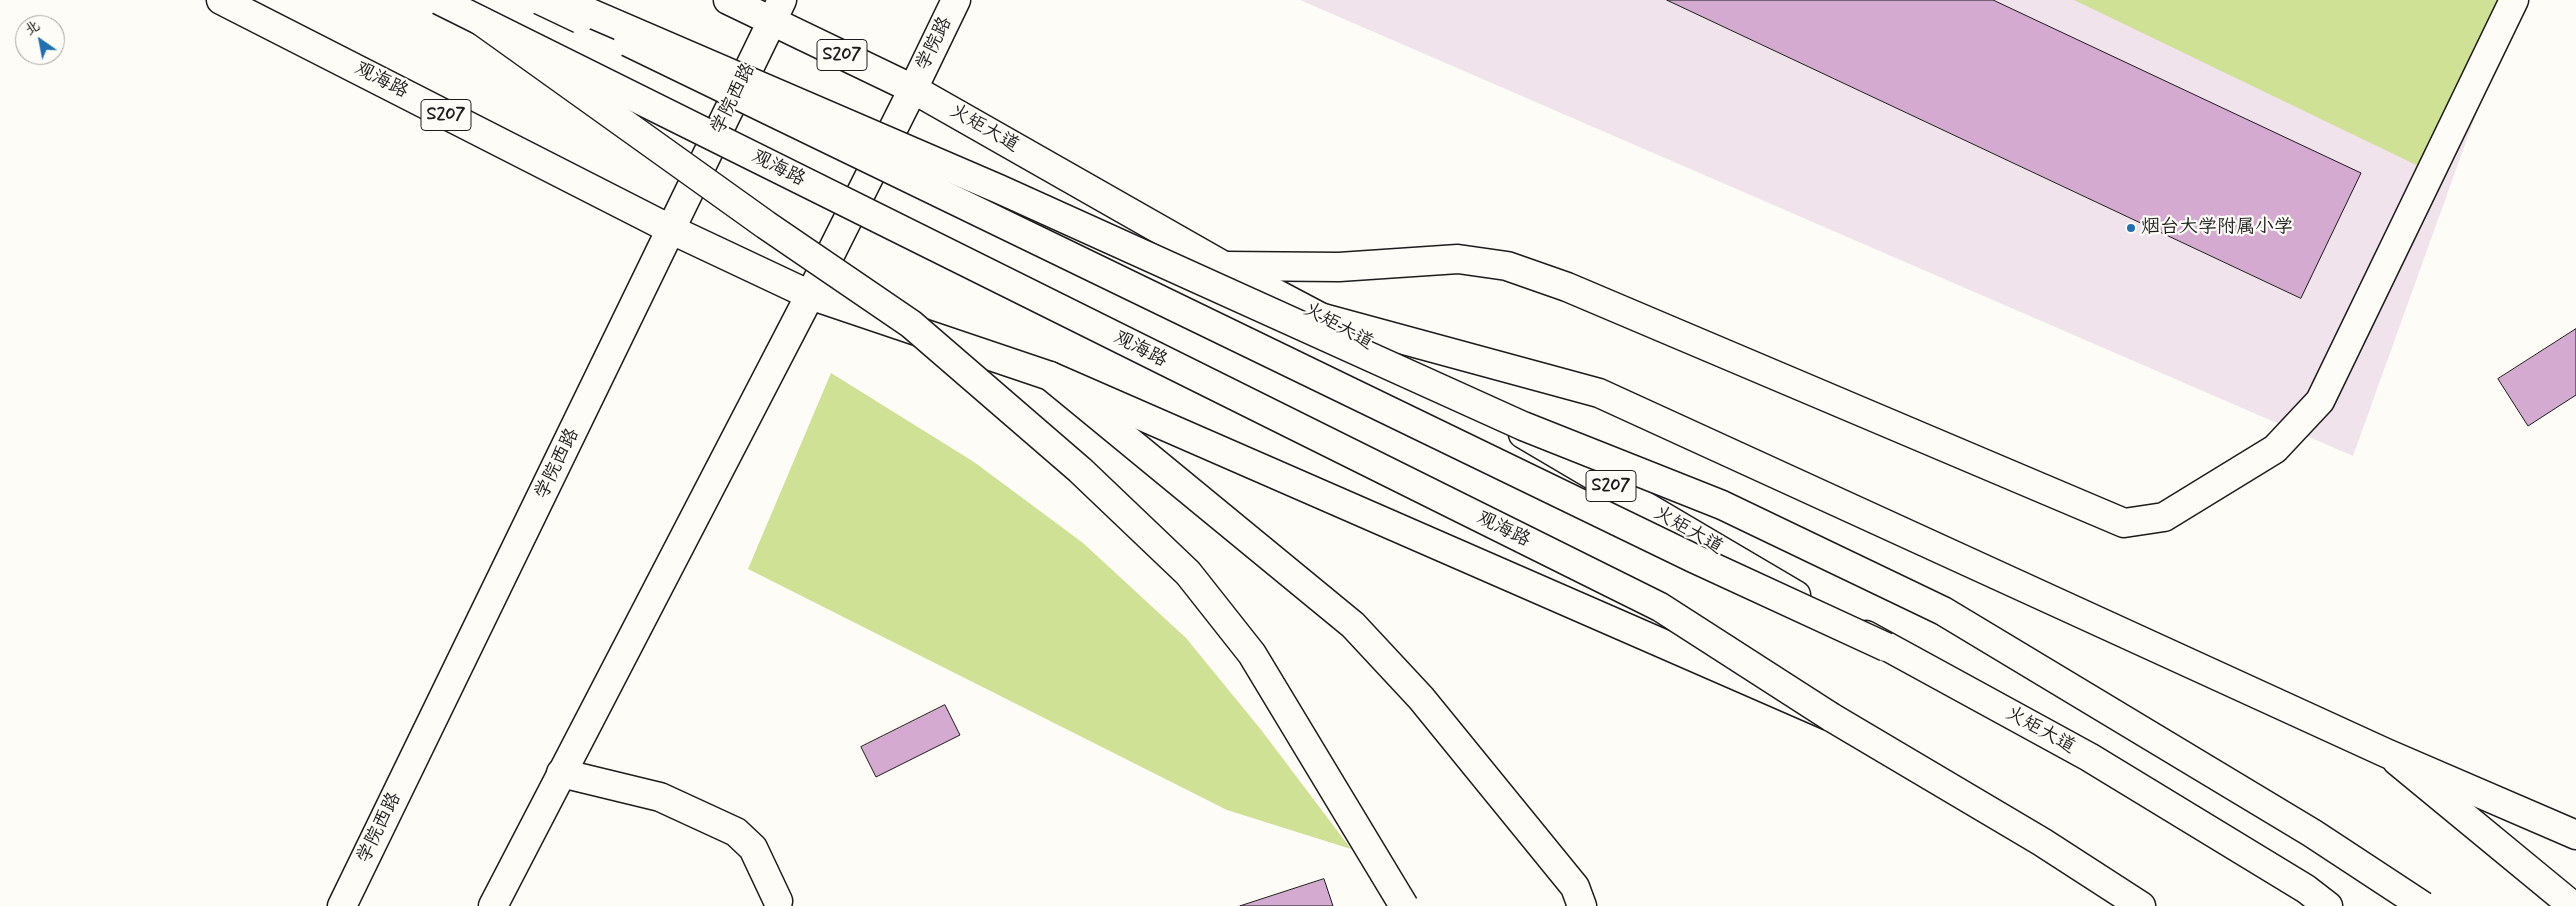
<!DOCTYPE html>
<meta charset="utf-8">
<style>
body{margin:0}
#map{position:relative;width:2576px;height:906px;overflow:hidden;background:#fdfcf7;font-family:Mynerve,"LXGW WenKai TC",sans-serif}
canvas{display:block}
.north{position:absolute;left:15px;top:15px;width:50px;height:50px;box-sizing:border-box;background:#fdfcf7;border:1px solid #a3a29f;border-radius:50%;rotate:327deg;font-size:14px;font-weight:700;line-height:20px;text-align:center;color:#1c1c1c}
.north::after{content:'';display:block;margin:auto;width:18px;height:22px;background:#1f6fb2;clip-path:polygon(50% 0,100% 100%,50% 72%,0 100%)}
</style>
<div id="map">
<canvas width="2576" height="906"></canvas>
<div class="north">北</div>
</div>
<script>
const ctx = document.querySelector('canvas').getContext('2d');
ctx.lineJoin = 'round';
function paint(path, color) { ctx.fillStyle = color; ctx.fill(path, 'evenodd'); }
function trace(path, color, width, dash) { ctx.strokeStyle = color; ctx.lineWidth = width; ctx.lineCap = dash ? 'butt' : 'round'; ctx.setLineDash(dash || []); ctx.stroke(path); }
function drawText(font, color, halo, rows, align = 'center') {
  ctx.font = font + ' Mynerve,"LXGW WenKai TC",sans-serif'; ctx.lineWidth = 4.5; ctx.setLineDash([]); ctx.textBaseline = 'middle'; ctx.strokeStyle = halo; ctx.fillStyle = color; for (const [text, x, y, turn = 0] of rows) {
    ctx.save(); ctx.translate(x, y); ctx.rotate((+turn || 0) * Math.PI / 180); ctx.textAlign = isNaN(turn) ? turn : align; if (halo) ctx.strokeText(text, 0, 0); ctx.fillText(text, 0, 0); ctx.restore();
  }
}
paint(new Path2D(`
 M1300 0H2517L2353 456Z`), '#f1e3eb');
paint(new Path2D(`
 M2074 0H2499L2437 175Z
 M831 373 974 462 1083 543 1186 638 1262 731 1351 849 1227 810 748 569Z`), '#cee195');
const building = new Path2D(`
 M1667 0H1993L2361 173 2301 298Z
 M2576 329V395L2528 426 2498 379Z
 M945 705 960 735 876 777 861 747Z
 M1324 879 1333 906H1240Z`);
paint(building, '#d5aad0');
trace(building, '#1c1c1c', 1);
const minor = new Path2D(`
 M1224 266 1339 267 1458 259 1507 266 1567 287 2124 523 2164 517 2275 449 2320 401 2514 0
 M561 773 660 797 736 832 753 848 778 901`);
const secondary = new Path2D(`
 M772 21 782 0
 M913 89 956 0`);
const primary = new Path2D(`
 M221 0 672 230 810 295 1050 376 1831 717 2042 842 2141 906
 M728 0 913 89 1224 266 1343 329
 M1523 434 1796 595
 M1866 635 2089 757 2306 889 2328 906
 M2397 761 2573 906
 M342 906 772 21
 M493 906 810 295 913 89`);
const motorway = new Path2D(`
 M1323 318 1599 393 2386 753 2576 835
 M1050 376 1353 625 1421 698 1575 887 1582 906`);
trace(minor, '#1c1c1c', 31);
trace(secondary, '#1c1c1c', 31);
trace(primary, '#1c1c1c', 31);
trace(motorway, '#1c1c1c', 31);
trace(minor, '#fdfcf7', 28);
trace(secondary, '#fdfcf7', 28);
trace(primary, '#fdfcf7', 28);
trace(motorway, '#fdfcf7', 28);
const primaryBridge = new Path2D(`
 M439 0 1660 607 1831 717
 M540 0 580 19
 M628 42 1693 558 1886 647`);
const motorwayBridge = new Path2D(`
 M560 0 999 189 1523 426 1722 505 1943 611 2312 833 2423 906
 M481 21 766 225 911 324 1080 470 1188 573 1252 654 1404 906`);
trace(primaryBridge, '#1c1c1c', 31, []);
trace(motorwayBridge, '#1c1c1c', 31, []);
trace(primaryBridge, '#fdfcf7', 28);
trace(motorwayBridge, '#fdfcf7', 28);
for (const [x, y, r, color] of [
 [2131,228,5,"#1f6fb2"]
]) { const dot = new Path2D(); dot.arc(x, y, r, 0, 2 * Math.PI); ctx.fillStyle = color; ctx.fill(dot); trace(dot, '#fdfcf7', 2); }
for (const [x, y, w] of [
 [842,55,50],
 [446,115,50],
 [1611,486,50]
]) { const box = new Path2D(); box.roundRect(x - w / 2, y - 15.5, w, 31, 4); ctx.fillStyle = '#fdfcf7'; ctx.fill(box); trace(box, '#1c1c1c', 1); }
drawText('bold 18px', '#1c1c1c', null, [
 ["S207",842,55],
 ["S207",446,115],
 ["S207",1611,486]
]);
drawText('19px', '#1c1c1c', '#fdfcf7', [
 ["学院路",935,44,-64],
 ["观海路",381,81,27],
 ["学院西路",734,99,-64],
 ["火矩大道",984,129,30],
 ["观海路",778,169,27],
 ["火矩大道",1338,327,29],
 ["观海路",1140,350,27],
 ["学院西路",558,464,-64],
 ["观海路",1503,530,26],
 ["火矩大道",1688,531,30],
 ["火矩大道",2040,731,29],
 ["学院西路",380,828,-64]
]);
drawText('19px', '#1c1c1c', '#fdfcf7', [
 ["烟台大学附属小学",2141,228]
], 'left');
</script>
